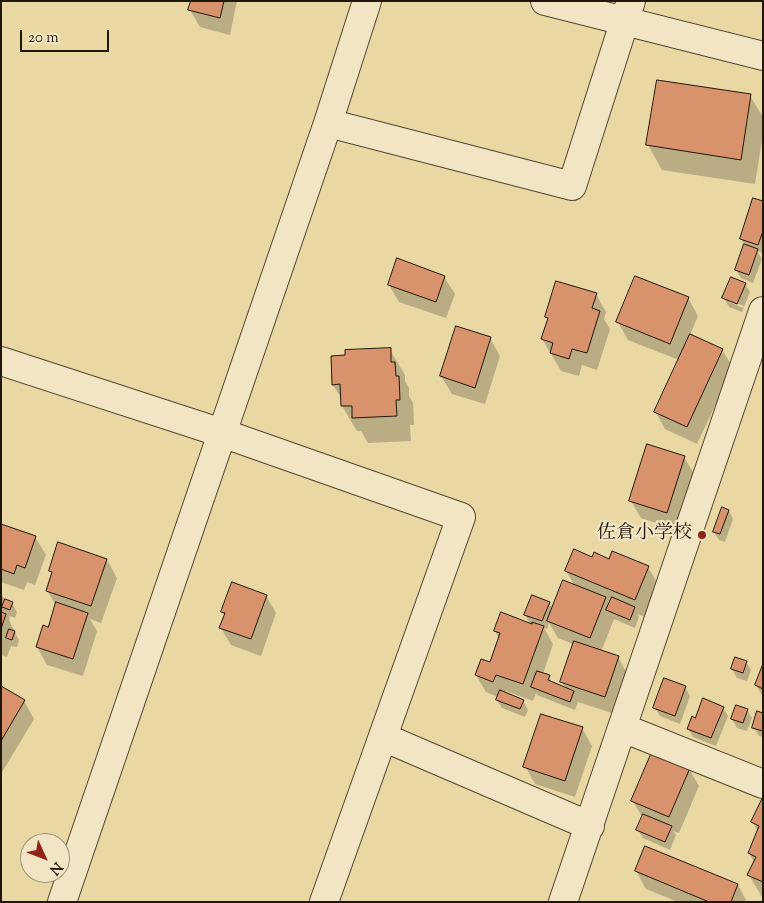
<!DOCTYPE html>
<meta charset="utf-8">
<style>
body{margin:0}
#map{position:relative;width:764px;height:903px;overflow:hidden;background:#e9d7a4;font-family:"Sorts Mill Goudy",serif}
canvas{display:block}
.frame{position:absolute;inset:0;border:2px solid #21160a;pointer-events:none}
.north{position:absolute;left:20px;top:833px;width:50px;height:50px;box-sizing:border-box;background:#f1e5c4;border:1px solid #9e927a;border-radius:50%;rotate:133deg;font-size:14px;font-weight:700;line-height:20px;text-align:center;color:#21160a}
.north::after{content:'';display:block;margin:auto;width:18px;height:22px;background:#8f2418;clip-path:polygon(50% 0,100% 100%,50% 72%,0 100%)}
.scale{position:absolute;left:20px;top:30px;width:89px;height:22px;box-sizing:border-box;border:2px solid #21160a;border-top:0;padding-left:6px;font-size:15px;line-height:18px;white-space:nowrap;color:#21160a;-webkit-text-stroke:4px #f1e5c4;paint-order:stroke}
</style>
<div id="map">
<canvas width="764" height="903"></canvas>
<div class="frame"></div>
<div class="north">N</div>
<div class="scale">20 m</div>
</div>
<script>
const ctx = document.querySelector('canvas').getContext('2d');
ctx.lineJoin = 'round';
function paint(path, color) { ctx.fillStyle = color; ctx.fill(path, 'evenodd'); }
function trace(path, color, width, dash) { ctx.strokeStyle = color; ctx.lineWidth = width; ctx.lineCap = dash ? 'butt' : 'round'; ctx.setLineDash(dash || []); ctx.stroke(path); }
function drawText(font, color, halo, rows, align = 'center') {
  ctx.font = font + ' "Sorts Mill Goudy","Noto Serif JP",serif'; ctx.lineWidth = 4.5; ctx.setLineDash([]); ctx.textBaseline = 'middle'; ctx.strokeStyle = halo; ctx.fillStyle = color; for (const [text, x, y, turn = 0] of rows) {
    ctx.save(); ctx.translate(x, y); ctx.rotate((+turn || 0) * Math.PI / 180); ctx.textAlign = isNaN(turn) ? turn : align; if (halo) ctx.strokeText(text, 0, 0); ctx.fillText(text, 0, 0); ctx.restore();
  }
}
paint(new Path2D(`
 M192 1H237L230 35 200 27 190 10Z
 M750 96 763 117V134L755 184 662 170 648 145Z
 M763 203V253L757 251 762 259 753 283 741 278 736 270 745 245 741 239Z
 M444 277 455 294 446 318 399 302 389 285Z
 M745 284 750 292 742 312 729 307 724 298ZM729 300 744 306 743 308 729 302Z
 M596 294 606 312 604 319 610 329 597 370 582 365 579 376 561 371 542 339 548 320 547 317Z
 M688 298 698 316 690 335 722 350 733 367 697 444 665 429 655 411 679 360 628 340 618 322Z
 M490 338 500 356 485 404 452 394 441 376Z
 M390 350 405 375V381L409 388V396L413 403 414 425H410L411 441 368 443 361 431H357L342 406V399L333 385Z
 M684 457 694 474 677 530 641 518 631 501Z
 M729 511 733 519 725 542 719 540 714 532Z
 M1 526 35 537 46 555 35 585 27 582 24 590 1 582Z
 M59 544 107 560 117 578 101 623 90 619 97 631 83 676 47 665 37 647 49 629 56 606 47 590 53 575 50 570Z
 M593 558 648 567 658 584 645 617 638 614 639 617 635 628 614 619 601 652 618 657 628 675 615 714 578 702 575 710 537 695 536 693 533 701 506 691 505 694 523 701 528 710 525 717 502 708 497 700 498 697 486 692 476 675 490 664 499 638 495 631 531 625 525 615 549 603 553 609 575 586 566 571ZM549 623 558 638 575 645 562 682 565 688 553 684 549 676 543 674 553 644 544 628 547 629Z
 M1 594 6 601 12 603 17 612 15 618 10 616 9 620 19 640 17 647 11 646 7 657 1 655Z
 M266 596 276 613 261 656 231 645 221 628 225 616 222 612Z
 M746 662 751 670 747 681 737 678 732 669Z
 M763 668V697L756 685Z
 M685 687 690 696 680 724 660 716 655 708Z
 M1 688 24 701 34 719 1 774Z
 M723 708 728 716 716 746 693 737 688 728 696 720Z
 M747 710 752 718 747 731 737 728 732 719Z
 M763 714V737L759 736 754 728Z
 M582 728 592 746 575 797 535 784 525 766Z
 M689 769 699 786 679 833 673 831 676 835 670 850 643 838 638 830 643 818 632 800Z
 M763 799V899L749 875 754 862 749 853 758 832 753 822Z
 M636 871 738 885 747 902H678L646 889Z`), '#0003');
const building = new Path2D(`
 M191 1H224L220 18 188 10Z
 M657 80 751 94 741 160 646 145Z
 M753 198 763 201V231L758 245 740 239Z
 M744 244 758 249 749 275 735 270Z
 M397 258 445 276 436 302 388 285Z
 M635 276 689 297 670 344 616 322Z
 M731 277 746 283 737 304 722 298Z
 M556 281 597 293 592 308 600 311 587 353 572 349 569 359 550 353 553 343 541 339 548 318 545 317Z
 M456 326 491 337 475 388 440 376Z
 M690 334 723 349 687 427 654 412Z
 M391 348V362H395L396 376H399L400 400H396L397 416 352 418V406H341L340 384 332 385 331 356 345 355V350Z
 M647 444 685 456 667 513 629 501Z
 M722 507 729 510 720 534 713 532Z
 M1 524 36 536 25 568 17 565 14 574 1 569Z
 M58 542 107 559 91 606 46 591 52 572 49 571Z
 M574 549 592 557 594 552 609 559 612 551 649 566 635 600 565 571Z
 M563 580 606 597 590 638 547 621Z
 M232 582 267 595 251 639 219 628 225 613 221 612Z
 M532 595 550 602 542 621 524 615Z
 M612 597 635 607 630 620 606 610Z
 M5 599 13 602 10 610 2 607Z
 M56 602 88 613 73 659 36 647 43 625 48 627Z
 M1 612 6 614 1 629Z
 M501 612 532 624V622L544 626 523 684 496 675 493 682 475 675 481 659 490 662 500 633 494 631Z
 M9 629 15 631 12 640 6 638Z
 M574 641 619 656 605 697 560 682Z
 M735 657 747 661 743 673 731 669Z
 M763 664V689L755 685Z
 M537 671 550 675 548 680 574 691 570 702 531 687Z
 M664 678 686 686 675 716 653 708Z
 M1 686 25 700 1 741Z
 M500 690 524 700 520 709 496 700Z
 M703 698 724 707 711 738 687 729 692 716 695 718Z
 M736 705 748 709 743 723 731 719Z
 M757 711 763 713V731L752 728Z
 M541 714 583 727 565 781 523 767Z
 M652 752 690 768 669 817 631 801Z
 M763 797V882L747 875 756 857 748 853 759 826 751 822Z
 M643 814 672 826 665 842 636 830Z
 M645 846 738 884 731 902H709L635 871Z`);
paint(building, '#d8936c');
trace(building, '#21160a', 1);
const minor = new Path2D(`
 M545 1 763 56
 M328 123 572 186 631 1
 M1 361 222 433 461 517 324 902
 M623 728 763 784
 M383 737 590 826
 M62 902 328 123 367 1
 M563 902 763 311`);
trace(minor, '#534630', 30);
trace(minor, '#f1e5c4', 28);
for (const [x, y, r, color] of [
 [702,535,5,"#8f2418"]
]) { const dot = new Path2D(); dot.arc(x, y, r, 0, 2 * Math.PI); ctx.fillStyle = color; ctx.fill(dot); trace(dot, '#f1e5c4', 2); }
drawText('19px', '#21160a', '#f1e5c4', [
 ["佐倉小学校",692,535]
], 'right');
</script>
